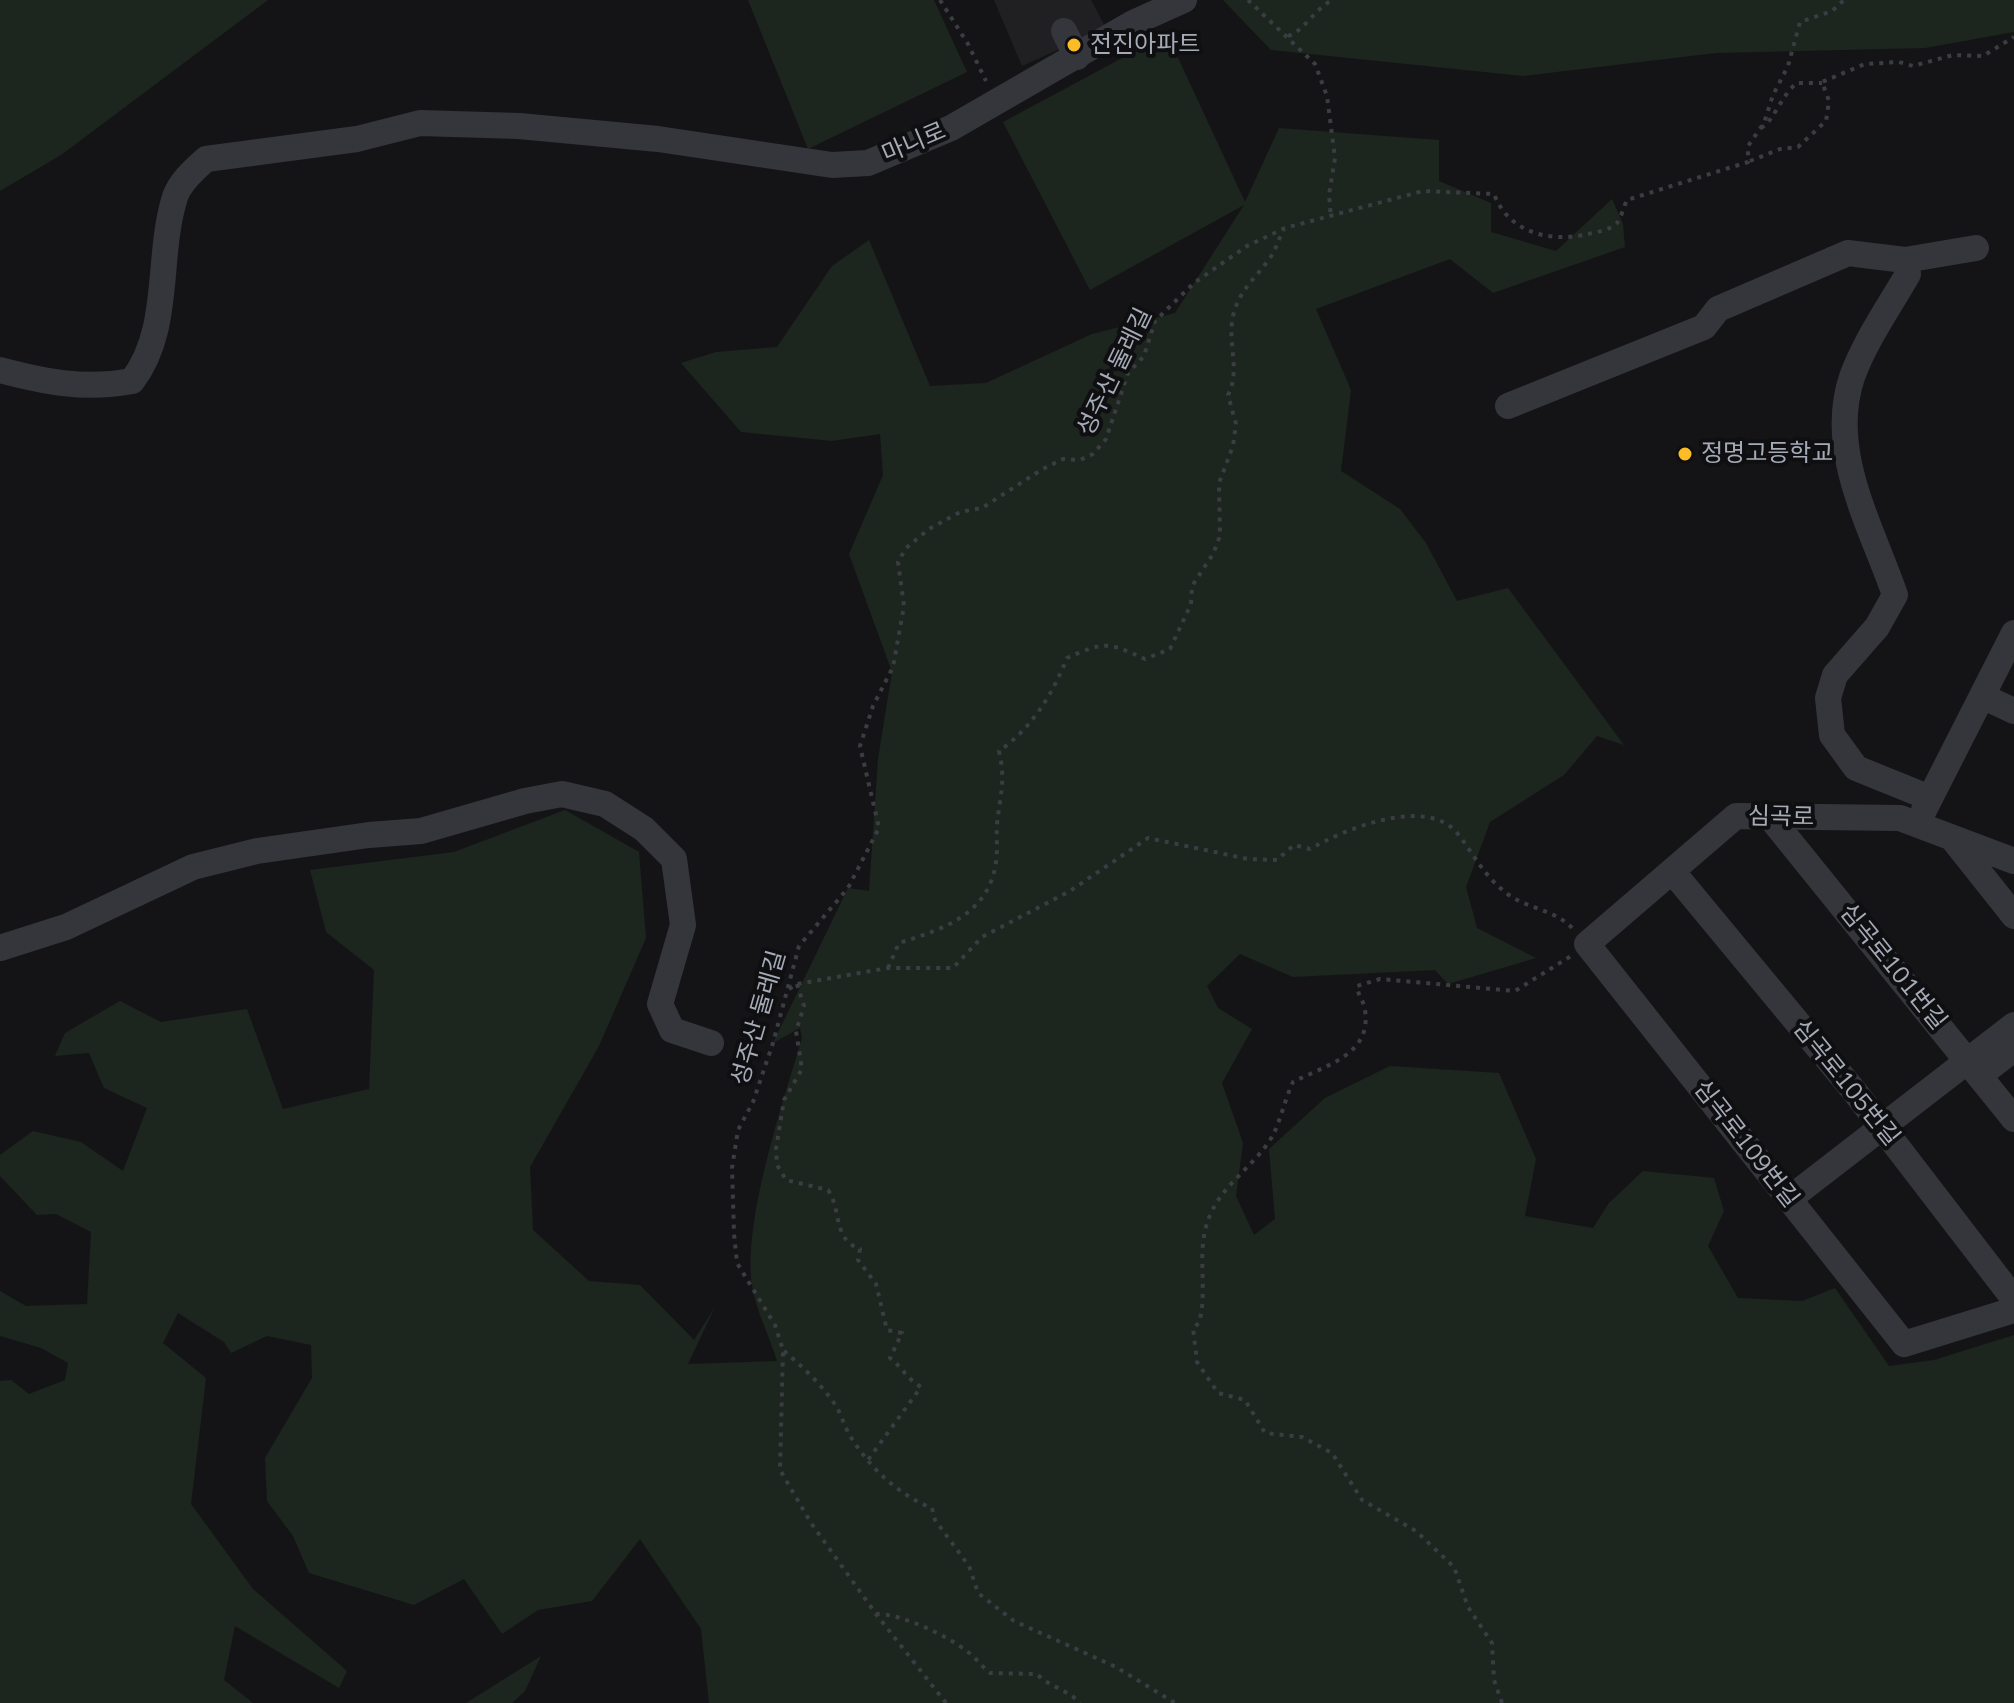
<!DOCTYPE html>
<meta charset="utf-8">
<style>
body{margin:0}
canvas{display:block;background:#141416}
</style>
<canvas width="2014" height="1703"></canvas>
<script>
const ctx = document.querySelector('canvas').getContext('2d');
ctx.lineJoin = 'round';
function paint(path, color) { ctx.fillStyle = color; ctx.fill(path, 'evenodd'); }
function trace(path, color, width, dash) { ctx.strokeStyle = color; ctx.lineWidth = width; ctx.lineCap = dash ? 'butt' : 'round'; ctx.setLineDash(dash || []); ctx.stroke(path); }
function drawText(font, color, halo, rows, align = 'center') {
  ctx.font = font + ' Mulish,"Noto Sans KR",sans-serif'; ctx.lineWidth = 8; ctx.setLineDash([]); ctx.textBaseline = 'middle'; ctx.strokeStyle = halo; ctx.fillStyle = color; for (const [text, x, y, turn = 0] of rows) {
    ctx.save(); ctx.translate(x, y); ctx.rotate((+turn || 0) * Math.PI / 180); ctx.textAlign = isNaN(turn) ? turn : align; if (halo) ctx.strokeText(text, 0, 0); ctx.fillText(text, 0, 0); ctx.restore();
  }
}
paint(new Path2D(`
 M994 0H1091L1106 28 1022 66Z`), '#202023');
paint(new Path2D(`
 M0 0H268L61 155 0 191Z
 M748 0H934L967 72 808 149Z
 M1223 0H2014V32L1925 48 1716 53 1523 76 1271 50Z
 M1167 34 1245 202 1279 128 1439 140V181L1491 203V232L1556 251 1612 199 1623 224 1625 247 1493 293 1450 259 1316 309 1351 390 1341 471 1400 509 1426 543 1457 601 1508 588 1624 745 1597 736 1564 775 1490 822 1466 887 1477 928 1536 958 1448 984 1435 970 1293 977 1240 954 1207 986 1218 1008 1252 1029 1222 1083 1243 1143 1236 1196 1254 1235 1275 1219 1269 1149 1325 1098 1390 1066 1499 1073 1536 1159 1525 1216 1593 1228 1609 1203 1643 1171 1714 1178 1724 1211 1708 1246 1738 1298 1802 1301 1835 1288 1889 1366 1934 1360 2014 1335V1703H709L701 1629 640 1539 592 1601 538 1610 502 1634 464 1579 414 1605 309 1573 293 1536 267 1501 265 1458 312 1378 311 1345 267 1336 231 1353 224 1342 178 1313 163 1343 206 1378 191 1504 253 1589 347 1671 339 1688 235 1626 224 1680 253 1703H0V1381L11 1380 29 1394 65 1380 68 1363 41 1348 0 1336V1291L26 1306 87 1304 91 1232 56 1214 37 1215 0 1176V1155L33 1131 81 1142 123 1171 147 1108 104 1088 89 1053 55 1056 65 1033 120 1001 161 1022 247 1009 283 1109 369 1089 374 970 326 932 310 870 454 852 565 810 639 852 646 938 599 1046 530 1167 533 1230 589 1281 640 1285 694 1340 715 1307 688 1364 777 1361C770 1337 756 1311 752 1285 743 1219 783 1103 802 1038L800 1028 773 1043 848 888 869 891 878 759 892 672 849 554 883 475 880 434 832 441 741 432 681 363 716 352 777 347 832 266 869 240 930 386 986 383 1092 334 1175 313 1244 205 1090 290 1003 122Z
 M541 1656 525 1691 512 1703H466Z`), '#1c251e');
trace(new Path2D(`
 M940 0 968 44 986 81
 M1248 0 1315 64 1327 96 1335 158 1329 195 1331 218
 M1288 36C1303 32 1314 10 1332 0
 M1761 128C1774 121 1782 94 1797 83H1822
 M1750 161 1780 149 1798 147 1826 121 1829 101 1822 82 1865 64 1899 62 1913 66 1953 55 1983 56 2014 37
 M888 968 899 943C944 929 989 914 996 862 998 849 996 837 997 824 1000 796 1006 780 999 751 1032 728 1052 695 1067 658 1105 641 1108 642 1145 659L1170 649 1191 604 1192 586 1213 554 1220 536 1219 483 1233 446 1236 424 1228 395C1241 370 1227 343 1233 316 1239 290 1256 278 1270 258 1276 250 1278 239 1284 230
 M797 984 804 1006 796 1031 802 1069 784 1100 776 1149 777 1165 786 1180 828 1190C842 1210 832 1239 860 1249L858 1260 876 1284 887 1330 902 1333 890 1358C903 1368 905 1377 921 1387L868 1460
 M789 989 797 984 888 968H953L982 937 1070 891 1148 838 1248 859 1277 860 1294 845 1310 849C1345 829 1427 795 1458 834 1475 856 1485 878 1509 895 1529 909 1556 910 1573 929
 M784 1351C803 1367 822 1385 836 1406 841 1414 844 1425 849 1434 868 1466 898 1495 932 1508L935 1520 969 1566 978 1593 1014 1621 1116 1667 1175 1703
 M876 1614C900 1613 948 1636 968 1652 976 1658 982 1667 990 1673L1037 1674C1049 1687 1067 1689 1080 1703
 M946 1703 876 1614 811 1523 780 1470 783 1350 775 1325 737 1263 734 1234 732 1168 738 1130 753 1102 773 1043 799 946 848 888 879 828 860 746 873 706 893 667 904 606 898 562 906 548 929 529 960 512 982 508 1041 470 1063 459 1080 460 1093 454 1106 439 1128 373 1144 356 1155 321 1194 283 1247 246 1285 228 1423 191 1494 194C1509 233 1550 243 1588 234 1597 232 1610 230 1617 223 1621 218 1624 206 1627 200L1748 162V146L1764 123 1773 95 1788 66 1800 22 1832 11 1844 0
 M1502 1703 1494 1680 1492 1643 1468 1607 1454 1567 1416 1531 1362 1500 1332 1453 1302 1437 1265 1433 1245 1400 1218 1393 1197 1362 1193 1328 1199 1323C1209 1286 1194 1249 1211 1213 1225 1182 1257 1164 1273 1135 1281 1119 1285 1099 1293 1082 1326 1065 1372 1055 1365 1010 1364 1001 1358 996 1357 986L1380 979 1515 991 1571 956`), '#3b3d43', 4, [4, 6]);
trace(new Path2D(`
 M1064 31 1077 57
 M0 370C46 382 85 390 132 381 172 329 156 257 175 197 180 182 195 169 206 159L357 139 420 123 519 126 658 139 832 165 868 163 951 128 1133 23 1184 0
 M1508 406 1704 327 1718 309 1848 253 1905 260
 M1982 696 2014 711
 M1930 798 1856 768 1832 735 1828 698 1835 675 1877 627 1895 595C1871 525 1827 451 1852 377 1865 341 1889 307 1908 274L1905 260 1976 248
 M1924 810 2014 633
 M1770 817 2014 1119
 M1952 838 2014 916
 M2014 861 1900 818 1736 816 1587 944 1904 1344 2014 1310
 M1672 871 1855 1092 2014 1299
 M0 948 66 927 193 867 257 851 369 835 421 831 525 801 562 794 605 804 644 829 674 859 683 925 660 1004 672 1030 711 1043
 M1980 1075 2014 1049
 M1789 1199 2014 1025`), '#35363c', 26);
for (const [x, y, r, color] of [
 [1074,45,8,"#fcbc26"],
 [1685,454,8,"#fcbc26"]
]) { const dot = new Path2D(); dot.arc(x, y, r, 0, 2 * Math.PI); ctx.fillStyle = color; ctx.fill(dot); trace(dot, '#0f0f11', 3); }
drawText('24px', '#a5aab7', '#0f0f11', [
 ["전진아파트",1090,45],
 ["정명고등학교",1701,454]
], 'left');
drawText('24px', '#a5aab7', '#0f0f11', [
 ["마니로",914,143,-23],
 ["성주산 둘레길",1115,372,-64],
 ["심곡로",1781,817,1],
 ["심곡로101번길",1893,967,51],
 ["성주산 둘레길",759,1018,-74],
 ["심곡로105번길",1846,1083,51],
 ["심곡로109번길",1746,1144,52]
]);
</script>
